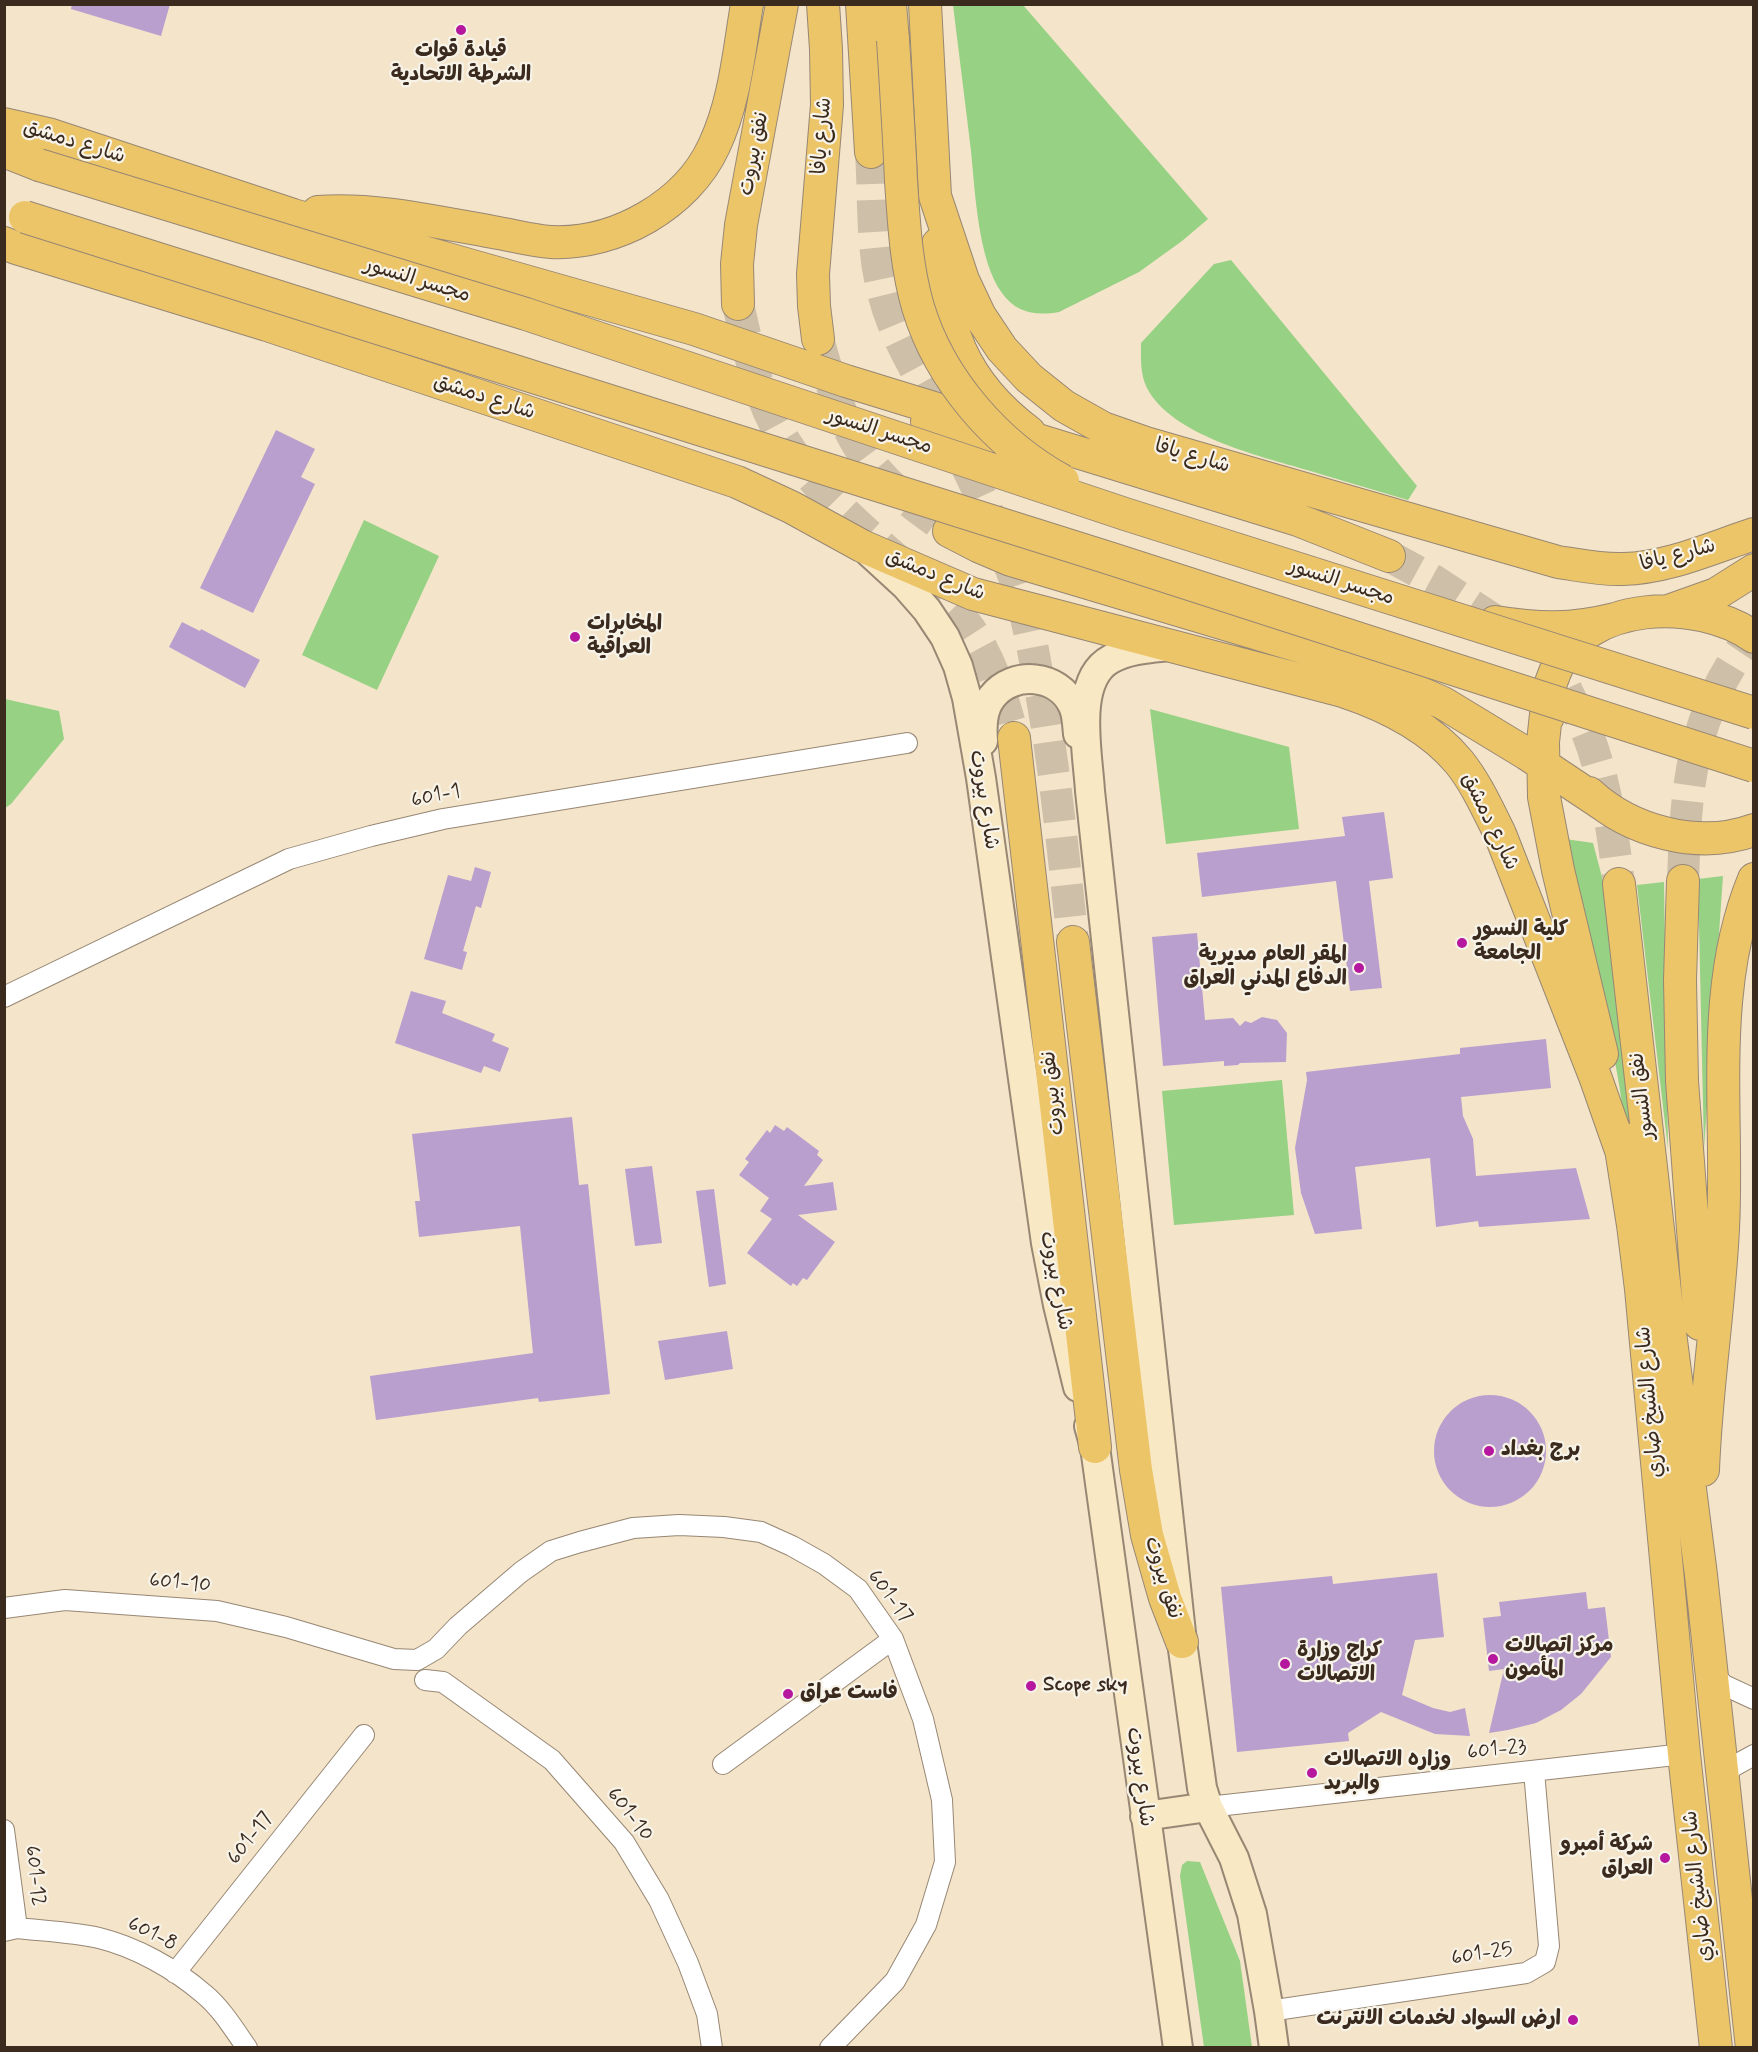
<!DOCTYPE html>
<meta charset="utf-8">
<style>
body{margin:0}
#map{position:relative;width:1758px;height:2052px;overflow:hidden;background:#f3e4ca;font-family:Mynerve,sans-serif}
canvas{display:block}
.frame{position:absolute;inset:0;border:6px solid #3b2a1e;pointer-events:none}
</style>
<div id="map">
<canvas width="1758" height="2052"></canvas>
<div class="frame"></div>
</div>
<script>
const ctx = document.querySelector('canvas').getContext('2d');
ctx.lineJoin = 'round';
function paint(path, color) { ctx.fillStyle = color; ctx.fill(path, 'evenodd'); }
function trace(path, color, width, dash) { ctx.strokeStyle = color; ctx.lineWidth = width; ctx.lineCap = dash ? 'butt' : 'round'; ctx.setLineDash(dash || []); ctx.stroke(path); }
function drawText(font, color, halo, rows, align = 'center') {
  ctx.font = font + ' Mynerve,"Playpen Sans Arabic",sans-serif'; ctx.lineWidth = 4.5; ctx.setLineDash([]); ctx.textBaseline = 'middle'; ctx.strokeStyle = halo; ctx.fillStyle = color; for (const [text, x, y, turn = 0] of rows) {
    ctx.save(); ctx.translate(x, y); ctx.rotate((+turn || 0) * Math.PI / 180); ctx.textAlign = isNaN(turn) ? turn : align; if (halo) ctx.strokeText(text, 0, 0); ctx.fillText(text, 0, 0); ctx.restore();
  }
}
paint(new Path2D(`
 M953 5H1023L1208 219 1182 241 1139 272 1059 312C1036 316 1016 313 1002 293 978 261 975 190 971 151 965 102 959 53 953 5Z
 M1231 260 1417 486 1408 500C1374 490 1340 480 1307 470 1259 456 1171 435 1147 388 1140 374 1141 358 1141 343L1214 264Z
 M364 520 439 556 377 690 302 655Z
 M5 699 59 711 64 739 11 804 5 808Z
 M1150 709 1289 747 1299 829 1166 844Z
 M1565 839 1593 843 1603 881 1640 1221H1639L1619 1084 1605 1006Z
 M1723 876 1704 1149 1698 879Z
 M1664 882 1668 1149 1637 885Z
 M1282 1080 1294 1215 1174 1225 1162 1091Z
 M1187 1861 1200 1862 1240 1961 1252 2047H1204L1180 1876 1182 1865Z`), '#97d184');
paint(new Path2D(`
 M72 4H170L161 36 71 9Z
 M276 430 315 449 301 477 315 484 253 613 200 588Z
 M182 622 200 631 201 629 260 660 245 688 169 647Z
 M1384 812 1393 878 1369 881 1382 988 1350 991 1336 881 1202 897 1197 853 1345 836 1342 817Z
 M475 867 491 872 481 908 476 906 463 951 467 952 462 970 424 959 448 875 471 881Z
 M1197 933 1205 1020 1233 1018 1240 1026 1245 1021 1251 1023 1262 1017 1277 1020 1287 1033 1286 1062 1240 1063 1238 1065 1224 1066V1061L1163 1066 1152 937Z
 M411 991 446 1001 442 1013 495 1034 492 1041 509 1048 500 1072 484 1066 481 1073 395 1043Z
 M1546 1039 1551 1088 1461 1097 1463 1116 1473 1139 1476 1176 1576 1168 1590 1219 1479 1227 1478 1221 1436 1227 1430 1158 1355 1167 1362 1229 1315 1234 1301 1193 1295 1148 1307 1080 1306 1072 1460 1054V1048Z
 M572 1117 579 1185 588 1184 610 1394 539 1402 538 1398 376 1420 370 1376 533 1353 520 1226 419 1237 415 1201H420L412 1134Z
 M775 1125 784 1131 787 1127 819 1151 817 1155 823 1160 804 1186 833 1182 837 1210 798 1215 835 1242 807 1280 803 1278 797 1286 793 1283 791 1286 747 1253 772 1219 760 1211 769 1198 739 1175 749 1162 745 1159 767 1130 770 1133Z
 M652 1166 662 1243 635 1246 625 1169Z
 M714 1189 726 1284 709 1287 696 1191Z
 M727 1331 733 1369 665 1380 658 1341Z
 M1434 1451a56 56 0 1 1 112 0a56 56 0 1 1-112 0Z
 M1437 1573 1444 1637 1415 1640 1402 1695 1433 1708 1450 1712 1465 1708 1470 1736 1435 1734 1381 1712 1348 1733 1349 1741 1237 1752 1221 1587 1332 1576 1333 1584Z
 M1586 1592 1588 1609 1605 1607 1611 1657 1581 1694 1561 1710 1536 1723 1508 1730 1489 1733 1504 1669 1489 1671 1483 1618 1501 1616 1499 1602Z`), '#b99fce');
trace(new Path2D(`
 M871 152C874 198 871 247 883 292 893 335 918 372 938 411 967 465 994 521 1015 580 1026 611 1032 644 1038 677 1055 764 1063 853 1073 942
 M738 304C748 347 756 391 778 430 807 482 856 524 901 563 925 583 952 603 970 629 993 662 1003 700 1014 738
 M818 339C830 381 843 431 872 465 893 492 922 511 949 531
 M1389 556 1433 580 1514 633
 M1566 689C1573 704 1582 720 1588 735 1606 782 1613 834 1619 884
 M1683 881C1686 782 1691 714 1754 632`), '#cebfa8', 32, [32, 16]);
const street = new Path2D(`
 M4 997 289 859 371 836 443 819 907 743
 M4 1608 65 1600 217 1611 286 1627 394 1659 417 1660 436 1649 458 1626 521 1572 551 1551 580 1542 633 1528 679 1525 724 1527 761 1532 792 1546 824 1564 858 1589 893 1639 923 1719 942 1800 945 1862 926 1925 895 1981 830 2048
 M1712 1673 1724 1685 1754 1699
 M425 1680 443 1682 552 1760 624 1842 659 1900 688 1963 707 2014 712 2048
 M723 1764 893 1639
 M1723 1776 1734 1766 1754 1755
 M1208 1807 1684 1754
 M4 1830 17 1928
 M4 1931 17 1928C44 1931 72 1932 99 1938 136 1947 175 1969 204 1994 221 2008 234 2029 247 2048
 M175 1973 364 1735
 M1269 2011 1526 1973 1545 1962 1549 1946 1534 1771`);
const secondary = new Path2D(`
 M869 552 906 586 927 610 945 637 958 666 967 698 981 778 1046 1243 1058 1305 1078 1387
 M1170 646C1151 648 1128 649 1111 659 1072 680 1088 754 1090 791L1182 1642 1202 1788 1208 1807 1234 1858 1252 1914 1269 2011 1274 2048
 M983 741C982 726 982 710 992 697 1013 670 1059 674 1073 706 1077 714 1077 725 1078 734
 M1089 1426 1095 1447 1178 2048
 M1145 1816 1208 1807`);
const primary = new Path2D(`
 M862 4 871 152
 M890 4 893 40
 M925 4 935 196 963 280 980 316 1002 349 1029 378 1064 406 1103 428 1146 443 1558 562C1579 565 1601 570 1623 569 1668 568 1711 548 1754 534
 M4 124 48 134 293 215 694 329 846 381 1298 520 1389 556
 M4 151 39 165
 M318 212C377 208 435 222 493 232 512 235 532 241 551 242 616 245 687 205 714 146 735 102 739 51 747 4
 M4 243 16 248 267 325 737 482 791 507 862 546 973 594 1343 691C1385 705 1430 727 1459 762 1476 783 1488 810 1500 834L1596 1079 1623 1156
 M938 244C944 326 961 381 1029 432
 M738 304 737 264 741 225 782 4
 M818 339 814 306 813 274 827 105 826 49 823 4
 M927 421 976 445 1035 468
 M949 531 978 546 1011 560 1345 660 1443 703 1527 754 1605 806
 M1671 610 1716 594 1754 570
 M1495 622C1539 629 1571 630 1615 619
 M1548 696 1543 742 1544 797 1558 870 1602 1054
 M1548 717C1546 702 1549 686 1555 672 1585 600 1697 597 1754 637
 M1014 738 1095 1447
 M1589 793C1631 832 1699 850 1754 830
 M1683 881 1680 980 1682 1081 1700 1324
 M1619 884 1667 1309 1701 1575 1752 2048
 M1073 942 1136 1470 1147 1535 1165 1598 1182 1642
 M1619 1136 1633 1225 1641 1289 1684 1754 1716 2048
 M1703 1470C1706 1389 1719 1310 1723 1229 1729 1113 1708 990 1754 879`);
trace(street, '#978774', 22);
trace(secondary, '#978774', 32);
trace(primary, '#978774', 34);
trace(street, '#fff', 20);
trace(secondary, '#f8e8c3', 28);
trace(primary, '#edc569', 32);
const primaryBridge = new Path2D(`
 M893 40C896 87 899 134 901 181 904 223 906 266 918 307 940 380 997 445 1063 481
 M39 165 526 314 1125 514 1754 713
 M25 217 1112 559 1754 766`);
trace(primaryBridge, '#978774', 34, []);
trace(primaryBridge, '#edc569', 32);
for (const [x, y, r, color] of [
 [461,30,6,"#b5179e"],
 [575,637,6,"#b5179e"],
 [1462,943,6,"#b5179e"],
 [1359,968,6,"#b5179e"],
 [1489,1451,6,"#b5179e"],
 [1493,1659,6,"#b5179e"],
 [1285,1664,6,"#b5179e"],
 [1031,1686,6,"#b5179e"],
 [788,1694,6,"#b5179e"],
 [1312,1773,6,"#b5179e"],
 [1665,1858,6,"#b5179e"],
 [1573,2020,6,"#b5179e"]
]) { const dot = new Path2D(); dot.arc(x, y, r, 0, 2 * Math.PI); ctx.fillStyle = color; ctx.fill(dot); trace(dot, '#f7f3e8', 2); }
drawText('bold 21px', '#3b2a1e', '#f7f3e8', [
 ["قيادة قوات",461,52,"center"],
 ["الشرطة الاتحادية",461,76,"center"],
 ["المخابرات",587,625],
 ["العراقية",587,649],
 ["كلية النسور",1474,931],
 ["الجامعة",1474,955],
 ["المقر العام مديرية",1347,956,"right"],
 ["الدفاع المدني العراق",1347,980,"right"],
 ["برج بغداد",1501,1451],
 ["مركز اتصالات",1505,1647],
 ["المأمون",1505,1671],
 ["كراج وزارة",1297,1652],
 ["الاتصالات",1297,1676],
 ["Scope sky",1043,1686],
 ["فاست عراق",800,1694],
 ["وزاره الاتصالات",1324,1761],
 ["والبريد",1324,1785],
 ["شركة أمبرو",1653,1846,"right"],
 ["العراق",1653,1870,"right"],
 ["ارض السواد لخدمات الانترنت",1561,2020,"right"]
], 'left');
drawText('21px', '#3b2a1e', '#f7f3e8', [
 ["شارع يافا",823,136,-86],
 ["شارع دمشق",74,143,17],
 ["نفق بيروت",755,154,-79],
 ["مجسر النسور",417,281,17],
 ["شارع دمشق",484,398,18],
 ["مجسر النسور",879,432,18],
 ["شارع يافا",1192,457,16],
 ["شارع يافا",1678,556,-15],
 ["شارع دمشق",935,576,22],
 ["مجسر النسور",1341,583,18],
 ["601-1",436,797,-12],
 ["شارع بيروت",983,800,81],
 ["شارع دمشق",1489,822,64],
 ["نفق بيروت",1054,1093,-96],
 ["نفق النسور",1643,1096,-97],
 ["شارع بيروت",1055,1281,79],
 ["شارع الشيخ ضاري",1651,1402,-95],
 ["نفق بيروت",1162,1578,73],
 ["601-10",180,1584,5],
 ["601-17",889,1597,53],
 ["601-23",1497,1751,-6],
 ["شارع بيروت",1139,1777,82],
 ["601-10",629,1815,52],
 ["601-17",251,1839,-52],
 ["601-12",34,1876,83],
 ["شارع الشيخ ضاري",1699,1886,-96],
 ["601-8",152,1935,26],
 ["601-25",1482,1955,-9]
]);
</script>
